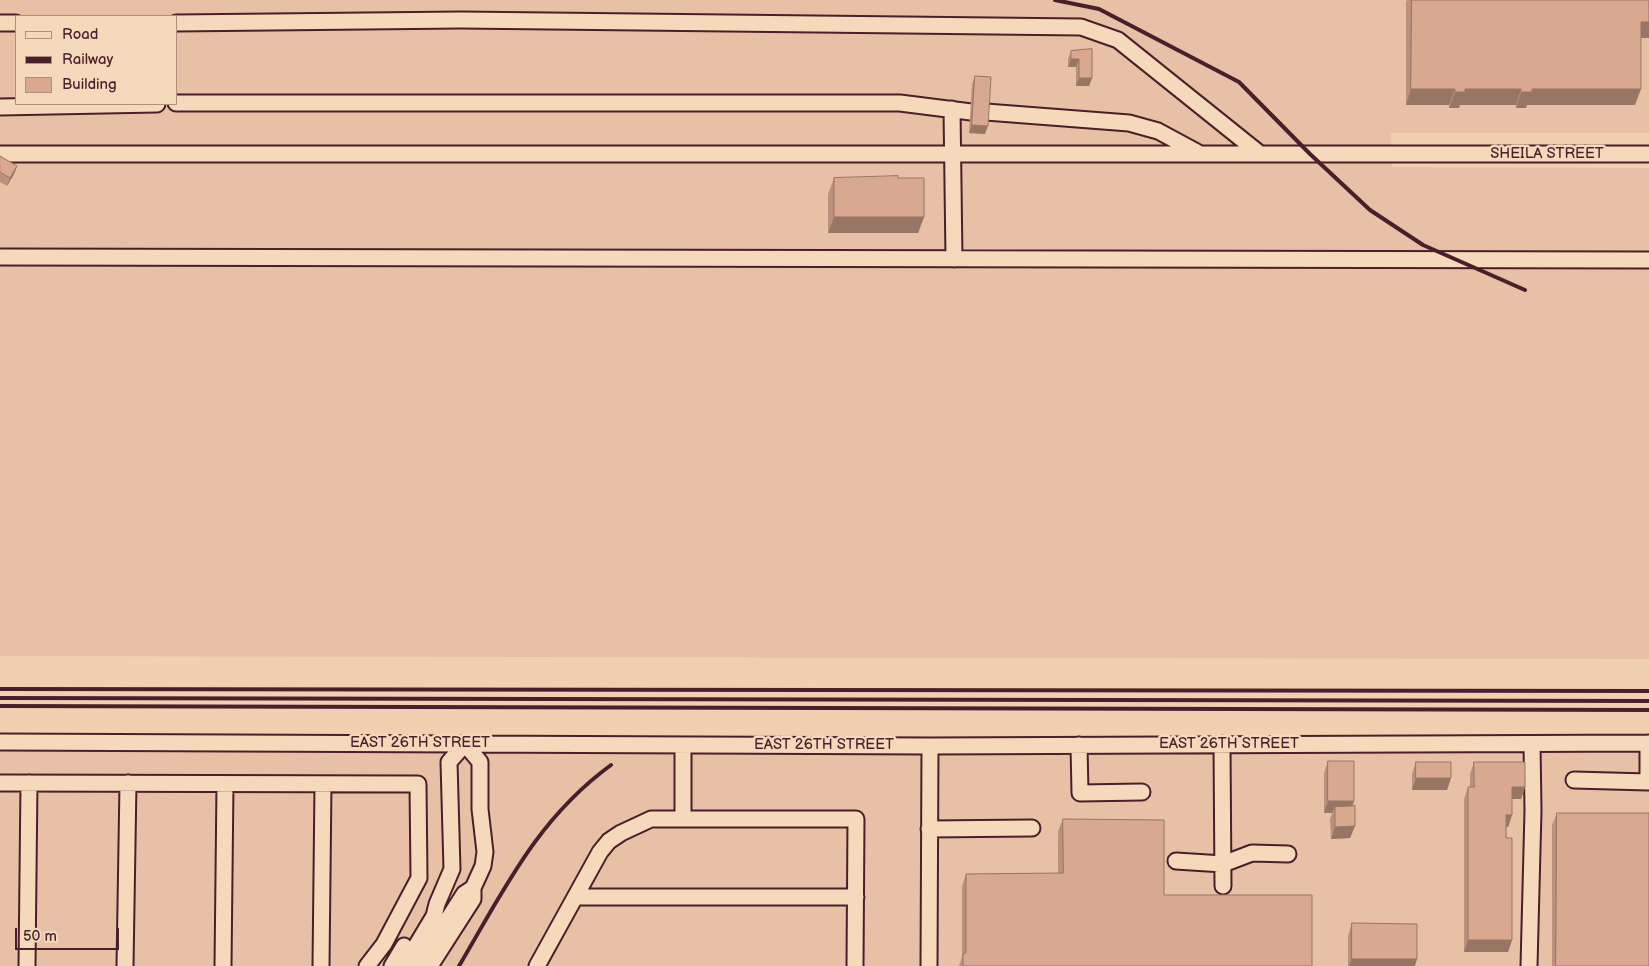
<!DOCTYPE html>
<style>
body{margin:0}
#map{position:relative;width:1649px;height:966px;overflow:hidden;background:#f1cfb1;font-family:"Balsamiq Sans",sans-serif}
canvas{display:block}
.legend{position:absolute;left:15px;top:15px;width:162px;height:90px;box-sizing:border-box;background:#f4d9bb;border:1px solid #b08f81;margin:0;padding:6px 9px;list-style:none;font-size:15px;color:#4a1f2b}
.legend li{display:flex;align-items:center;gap:10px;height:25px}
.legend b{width:25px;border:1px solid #b08f81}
.scale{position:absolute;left:15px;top:928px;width:104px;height:22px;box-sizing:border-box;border:2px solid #4a1f2b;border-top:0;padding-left:6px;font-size:15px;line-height:18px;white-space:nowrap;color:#4a1f2b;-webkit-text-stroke:4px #f4d9bb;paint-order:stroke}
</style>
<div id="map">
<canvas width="1649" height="966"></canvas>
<ul class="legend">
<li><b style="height:6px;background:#f4d9bb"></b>Road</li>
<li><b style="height:6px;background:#4a1f2b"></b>Railway</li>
<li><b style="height:14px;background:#d9a890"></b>Building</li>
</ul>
<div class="scale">50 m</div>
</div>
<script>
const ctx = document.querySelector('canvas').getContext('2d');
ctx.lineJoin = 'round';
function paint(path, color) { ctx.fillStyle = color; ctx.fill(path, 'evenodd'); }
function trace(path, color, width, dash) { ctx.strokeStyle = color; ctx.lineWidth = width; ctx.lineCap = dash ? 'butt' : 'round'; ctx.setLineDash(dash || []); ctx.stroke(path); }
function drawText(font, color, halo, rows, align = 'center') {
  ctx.font = font + ' "Balsamiq Sans",sans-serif'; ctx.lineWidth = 5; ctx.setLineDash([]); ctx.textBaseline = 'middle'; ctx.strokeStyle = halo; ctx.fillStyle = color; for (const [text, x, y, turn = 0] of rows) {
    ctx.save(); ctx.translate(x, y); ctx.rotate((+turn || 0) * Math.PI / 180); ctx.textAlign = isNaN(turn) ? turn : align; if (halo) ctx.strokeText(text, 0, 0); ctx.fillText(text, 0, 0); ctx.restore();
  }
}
paint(new Path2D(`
 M0 0H1649V133H1391L1392 167 1649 168V659L0 656ZM16 16H176V104H16Z
 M1649 735V966H0V739Z`), '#e7c0a5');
const minor = new Path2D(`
 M0 23H16
 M176 23 461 20 1081 27 1118 40 1259 153
 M176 103H900L971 112
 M0 107 157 104
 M952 109 954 259
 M986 112 1129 123 1158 131 1197 152
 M0 154H1649
 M0 257 1649 260
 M0 742 930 746 1649 743
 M1222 744 1223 886
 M1079 745 1080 793 1142 792
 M1574 780 1648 782V743
 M0 783 418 784 419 878 384 944 367 966
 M683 819V745
 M929 829 1032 828
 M1176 861 1223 864 1252 853 1288 854
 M575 897H856
 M27 966 29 783
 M125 966 128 783
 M223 966 225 784
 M321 966 323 784
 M392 966 404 946
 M404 966 434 916 437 904 452 869 449 762 465 744 480 762V809L485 852 483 866 473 888V899L430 966
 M418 966 464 894 473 888
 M537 966 600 852 609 841 621 833 651 819H856L855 966
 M929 966 930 746
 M1529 966 1533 811 1532 744`);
trace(minor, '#4a1f2b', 19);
trace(minor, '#f4d9bb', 15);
trace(new Path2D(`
 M1055 0 1099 9 1239 82 1310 154 1370 210 1423 245 1525 290
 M0 689 1649 691
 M0 698 1649 701
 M0 706 1649 710
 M459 966C504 890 537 819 611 765`), '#4a1f2b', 4);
paint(new Path2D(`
 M1407 0H1649V38H1641L1635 105H1527L1526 108H1516V105H1460L1459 108H1449V105H1406V2Z
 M1092 49V78L1089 86H1076V67H1068V59L1071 51Z
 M975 76 985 134 969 133 972 84Z
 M0 156 17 166 14 174 7 186 0 182Z
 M834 178H898L924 217 918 233H828V194Z
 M1328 761 1354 801 1352 806 1355 826 1350 838 1331 839 1330 819 1332 813H1324V773Z
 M1416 762 1451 778 1447 790H1412V774Z
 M1474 762 1525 787 1521 799H1512V815L1508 827H1506L1512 940 1508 952H1464V799L1468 787H1470V774Z
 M1557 813 1649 966H1552V825Z
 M1063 819 1164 895 1312 966H959L962 957V886L966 874 1058 873V831Z
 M1352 923 1415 966H1348V936Z`), '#bb907c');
paint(new Path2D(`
 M1641 22H1649V38H1635Z
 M1071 59H1079L1076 67H1068Z
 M1079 78H1092L1089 86H1076Z
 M1411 89H1455L1449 105H1406Z
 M1465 89H1521L1516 105H1460L1459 108H1449L1455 92Z
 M1532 89H1641L1635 105H1527L1526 108H1516L1521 92Z
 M972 125 988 126 985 134 969 133Z
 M17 166 14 174 7 186 10 178Z
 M834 217H924L918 233H828Z
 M1416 778H1451L1447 790H1412Z
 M1512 787H1525L1521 799H1508Z
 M1328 801H1354L1350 813 1335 807 1332 813H1324Z
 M1506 815H1512L1508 827H1501Z
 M1355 826 1350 838 1331 839 1335 827Z
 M1468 940H1512L1508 952H1464Z
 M1352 959H1417L1415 966H1349Z`), '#987665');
const building = new Path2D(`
 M1412 0H1649V22H1641V89H1532V92H1521V89H1465V92H1455V89H1411Z
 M1092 49V78H1079V59H1071V51Z
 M975 76 991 77 988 126 972 125Z
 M0 156 17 166 10 178 0 172Z
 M898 176V178H924V217H834V178Z
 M1328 761H1354V801H1328Z
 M1416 762H1451V778H1416Z
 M1474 762H1525V787H1512V815H1506V838H1512V940H1468V787H1474Z
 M1355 806V826L1335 827V807Z
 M1557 813H1649V966H1556Z
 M1063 819 1164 820V895H1312V966H963V954L966 953V874L1063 873Z
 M1352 923 1417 924V959H1352Z`);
paint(building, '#d9a890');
trace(building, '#987665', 1);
drawText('15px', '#4a1f2b', '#f4d9bb', [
 ["SHEILA STREET",1547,154],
 ["EAST 26TH STREET",420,743],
 ["EAST 26TH STREET",1229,744],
 ["EAST 26TH STREET",824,745]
]);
</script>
